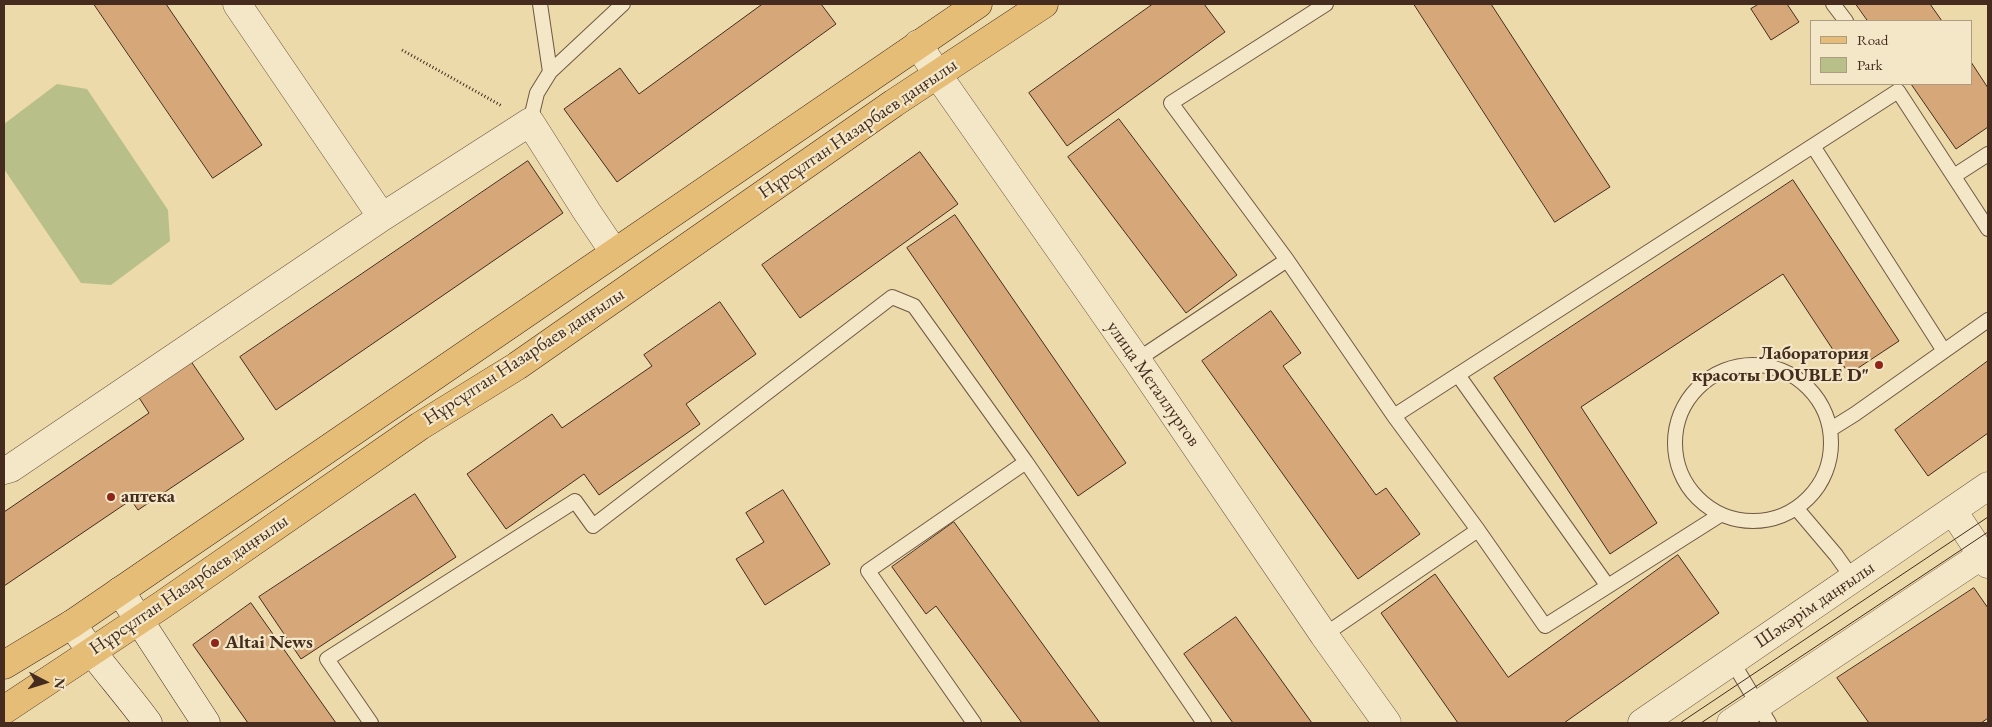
<!DOCTYPE html>
<meta charset="utf-8">
<style>
body{margin:0}
#map{position:relative;width:1992px;height:727px;overflow:hidden;background:#ecdaab;font-family:"EB Garamond",serif}
canvas{display:block}
.frame{position:absolute;inset:0;border:5px solid #452c1f;pointer-events:none}
.legend{position:absolute;left:1810px;top:20px;width:162px;height:65px;box-sizing:border-box;background:#f3e7c8;border:1px solid #ad9c84;margin:0;padding:6px 9px;list-style:none;font-size:15px;color:#452c1f}
.legend li{display:flex;align-items:center;gap:10px;height:25px}
.legend b{width:25px;border:1px solid #ad9c84}
.north{position:absolute;left:20px;top:657px;width:50px;height:50px;-webkit-text-stroke:4px #f3e7c8;paint-order:stroke;rotate:95deg;font-size:14px;font-weight:700;line-height:20px;text-align:center;color:#452c1f}
.north::after{content:'';display:block;margin:auto;width:18px;height:22px;background:#452c1f;clip-path:polygon(50% 0,100% 100%,50% 72%,0 100%)}
</style>
<div id="map">
<canvas width="1992" height="727"></canvas>
<div class="frame"></div>
<ul class="legend">
<li><b style="height:6px;background:#e6bd76"></b>Road</li>
<li><b style="height:14px;background:#b9bf88"></b>Park</li>
</ul>
<div class="north">N</div>
</div>
<script>
const ctx = document.querySelector('canvas').getContext('2d');
ctx.lineJoin = 'round';
function paint(path, color) { ctx.fillStyle = color; ctx.fill(path, 'evenodd'); }
function trace(path, color, width, dash) { ctx.strokeStyle = color; ctx.lineWidth = width; ctx.lineCap = dash ? 'butt' : 'round'; ctx.setLineDash(dash || []); ctx.stroke(path); }
function drawText(font, color, halo, rows, align = 'center') {
  ctx.font = font + ' "EB Garamond",serif'; ctx.lineWidth = 4.5; ctx.setLineDash([]); ctx.textBaseline = 'middle'; ctx.strokeStyle = halo; ctx.fillStyle = color; for (const [text, x, y, turn = 0] of rows) {
    ctx.save(); ctx.translate(x, y); ctx.rotate((+turn || 0) * Math.PI / 180); ctx.textAlign = isNaN(turn) ? turn : align; if (halo) ctx.strokeText(text, 0, 0); ctx.fillText(text, 0, 0); ctx.restore();
  }
}
paint(new Path2D(`
 M57 84 87 89 168 210 170 241 111 285 81 283 4 169V124Z`), '#b9bf88');
const building = new Path2D(`
 M94 4H166L262 145 213 178Z
 M760 4H821L836 24 617 182 564 109 620 68 639 94 761 5Z
 M1153 4H1204L1225 32 1067 146 1029 93Z
 M1414 4H1491L1610 187 1555 222Z
 M1759 4H1787L1799 22 1771 40 1751 9Z
 M1856 4H1930L1942 21H1868Z
 M1971 62 1988 88V127L1956 149 1911 84H1971Z
 M1119 119 1237 275 1186 313 1068 157Z
 M920 152 958 204 800 318 762 265Z
 M528 161 563 213 276 410 240 357Z
 M1793 180 1899 341 1849 374 1783 274 1581 407 1657 523 1610 554 1494 378Z
 M955 215 1126 463 1078 496 907 248Z
 M720 302 756 354 686 404 700 424 599 495 584 474 506 529 467 474 552 414 562 428 652 366 644 355Z
 M1271 311 1301 353 1283 366 1376 495 1386 488 1420 534 1358 579 1202 361Z
 M188 357 244 439 138 510 131 500 4 586V512L149 413 136 393Z
 M1988 361V433L1928 476 1895 430Z
 M783 490 830 564 765 605 736 559 764 542 746 513Z
 M415 494 456 557 301 659 259 597Z
 M954 522 1100 723H1022L936 606 926 614 892 567Z
 M1678 555 1719 613 1564 723H1458L1381 613 1435 574 1508 677Z
 M1974 588 1988 608V718L1981 723H1869L1837 678Z
 M251 603 336 723H248L193 645Z
 M1236 617 1312 723H1233L1184 654Z`);
paint(building, '#d6a778');
trace(building, '#452c1f', 1);
const service = new Path2D(`
 M540 4 550 72
 M1833 4 1846 21
 M530 122 537 93 550 72 623 4
 M1813 146 1944 351
 M1954 176 1988 154
 M1287 260 1171 103 1326 4
 M1137 360 1287 260 1394 416 1898 91 1988 229
 M1675 443a78 78 0 1 1 156 0a78 78 0 1 1-156 0Z
 M1458 375 1607 585
 M1394 416 1478 530
 M1831 429 1855 414 1988 320
 M1797 509 1836 555 1853 579
 M1324 635 1478 530 1545 626 1720 515
 M1732 661 1769 723
 M371 723 327 659 575 501 593 526 892 297 914 306 1026 462 1204 723
 M974 723 868 571 1026 462`);
const minor = new Path2D(`
 M237 4 382 217
 M4 470 11 468 382 217 530 122 587 212 614 252
 M1953 511 1988 564
 M1642 723 1988 486
 M1731 723 1988 551`);
const tertiary = new Path2D(`
 M918 44 937 74 1137 360 1324 635 1387 723`);
const secondary = new Path2D(`
 M120 591 206 723
 M72 624C95 659 124 690 148 723`);
const primary = new Path2D(`
 M4 665 72 624 978 4
 M4 710 162 605 420 426 517 366 894 103 1044 4`);
trace(service, '#6f5842', 16);
trace(minor, '#6f5842', 29);
trace(tertiary, '#6f5842', 29);
trace(secondary, '#452c1f', 29);
trace(primary, '#452c1f', 29);
trace(new Path2D(`
 M402 50 502 106`), '#452c1f', 3, [1, 2.5]);
trace(service, '#f3e7c8', 14);
trace(minor, '#f3e7c8', 28);
trace(tertiary, '#f3e7c8', 28);
trace(secondary, '#f3e7c8', 28);
trace(primary, '#e6bd76', 28);
trace(new Path2D(`
 M1680 723 1988 517
 M1701 723 1988 532`), '#452c1f', 1);
for (const [x, y, r, color] of [
 [1879,365,5,"#8f2418"],
 [111,497,5,"#8f2418"],
 [215,643,5,"#8f2418"]
]) { const dot = new Path2D(); dot.arc(x, y, r, 0, 2 * Math.PI); ctx.fillStyle = color; ctx.fill(dot); trace(dot, '#f3e7c8', 2); }
drawText('19px', '#452c1f', '#f3e7c8', [
 ["Нұрсұлтан Назарбаев даңғылы",858,129,-34],
 ["Нұрсұлтан Назарбаев даңғылы",524,357,-33],
 ["улица Металлургов",1153,384,55],
 ["Нұрсұлтан Назарбаев даңғылы",189,585,-34],
 ["Шәкәрім даңғылы",1815,605,-34]
]);
drawText('bold 19px', '#452c1f', '#f3e7c8', [
 ["Лаборатория",1869,354,"right"],
 ["красоты DOUBLE D\"",1869,376,"right"],
 ["аптека",121,497],
 ["Altai News",225,643]
], 'left');
</script>
